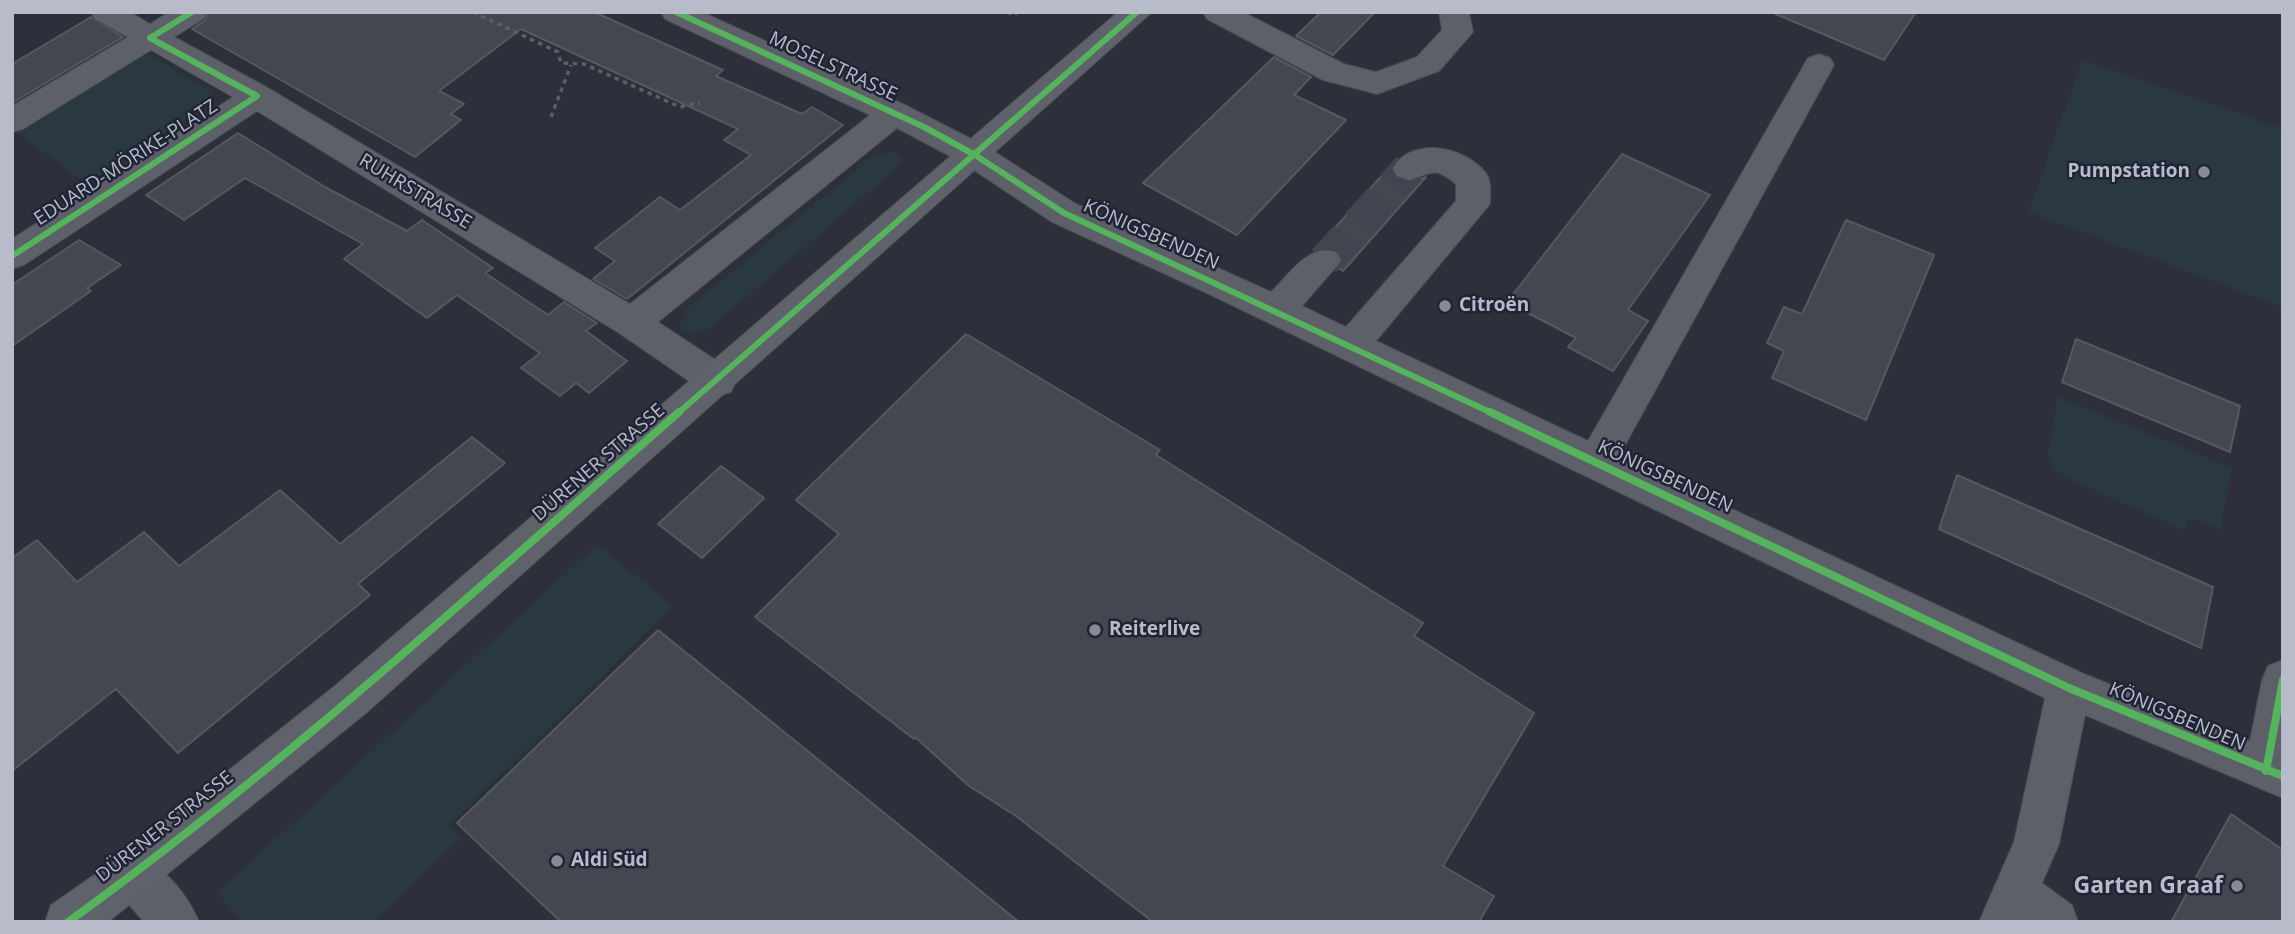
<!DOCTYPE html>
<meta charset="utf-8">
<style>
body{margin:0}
#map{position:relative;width:2295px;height:934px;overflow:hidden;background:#2d303a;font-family:"Open Sans",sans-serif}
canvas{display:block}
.frame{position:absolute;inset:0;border:14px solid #b8bcca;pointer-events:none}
</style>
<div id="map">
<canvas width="2295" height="934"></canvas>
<div class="frame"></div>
</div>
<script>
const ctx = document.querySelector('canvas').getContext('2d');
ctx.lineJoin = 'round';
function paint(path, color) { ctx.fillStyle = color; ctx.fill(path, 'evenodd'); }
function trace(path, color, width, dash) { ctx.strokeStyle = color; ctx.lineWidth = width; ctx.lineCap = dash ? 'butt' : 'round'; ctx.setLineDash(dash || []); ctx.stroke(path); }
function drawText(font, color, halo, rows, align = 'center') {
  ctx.font = font + ' "Open Sans",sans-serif'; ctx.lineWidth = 5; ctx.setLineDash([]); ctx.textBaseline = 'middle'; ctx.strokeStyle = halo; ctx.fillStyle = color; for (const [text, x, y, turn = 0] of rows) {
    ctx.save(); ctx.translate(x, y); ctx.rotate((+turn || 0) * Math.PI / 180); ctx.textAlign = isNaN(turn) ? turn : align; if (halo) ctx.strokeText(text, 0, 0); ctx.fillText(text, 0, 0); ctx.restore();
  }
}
paint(new Path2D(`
 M151 55 210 92 213 101 87 184 16 132 138 56Z
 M2082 60 2283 129V307L2029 212Z
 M891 152 899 155 902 163 709 329 690 334 679 328 689 307 873 156Z
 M2058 397 2232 468 2220 530 2199 520 2187 521 2184 530 2065 477 2054 468 2048 457Z
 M597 545 673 606 448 826 461 838 374 922H244L217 893Z`), '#2a3940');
const building = new Path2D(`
 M209 12H594L723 70 716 76 802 114 812 107 843 125 627 299 593 279 615 261 595 248 660 197 680 210 751 155 724 140 738 129 521 29 439 91 464 104 451 114 461 120 415 157 192 29 204 21Z
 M1321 12H1375L1333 55 1296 36Z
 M1771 12H1916L1884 60Z
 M91 17 123 37 12 103V64Z
 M1274 57 1311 77 1294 95 1346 120 1237 235 1143 183Z
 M238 133 325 187 407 231 422 220 493 268 485 273 548 315 564 302 597 323 586 331 627 361 589 393 576 383 560 396 521 368 540 353 457 295 427 318 344 259 363 244 245 178 184 220 146 195Z
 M1622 154 1710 195 1628 310 1648 321 1613 371 1568 347 1576 338 1507 302Z
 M1394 162 1391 169 1396 178 1410 183 1426 177 1343 271 1338 268 1344 261 1338 251 1315 250Z
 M1846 220 1934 255 1866 420 1772 378 1784 351 1767 343 1784 307 1802 314Z
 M79 240 121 265 87 288 91 291 12 346V285Z
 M966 334 1160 450 1156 455 1423 623 1414 636 1534 713 1443 866 1494 896 1479 922H1153L1016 816 969 786 915 737 914 739 755 617 839 534 796 500Z
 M2076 339 2240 406 2230 452 2062 382Z
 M472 437 505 463 358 584 370 595 178 753 116 689 12 771V558L37 540 77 582 144 532 179 566 280 490 340 544Z
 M721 466 764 498 702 558 658 524Z
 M1957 475 2213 587 2201 648 1939 529Z
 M658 630 1019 922H561L457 823Z
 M2231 814 2283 850V922H2171Z`);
paint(building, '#444750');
trace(building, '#555861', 2);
trace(new Path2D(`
 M1324 261 1409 168`), '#424550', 33, [33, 17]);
const minor = new Path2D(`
 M91 12H130L150 24 169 12H207L203 19 174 37 268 88 630 304 870 115 665 19 661 12H702L905 105 987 147 1076 204 1271 292C1290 274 1308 243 1336 252L1341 261 1302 306 1346 327 1456 201V184C1433 166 1434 173 1409 180L1397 176 1393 168C1411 136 1464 146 1485 172 1492 180 1490 193 1490 204L1376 341 1588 441 1808 58 1819 54 1830 58 1834 65 1619 456 2084 674 2250 741 2262 680 2268 666 2283 660V798L2085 715 2059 844 2042 883 2072 905 2078 922H1979L2014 842 2045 698 1209 294 1052 222 963 163 897 128 658 322 731 370 736 381 731 392 718 396 705 392 619 333 257 111 24 265 12 269V239L233 97 151 50 23 129 12 132V106L128 37 95 19Z
 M1203 12H1243L1344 64 1376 72 1417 57 1442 30 1439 12H1469L1473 32 1439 71 1377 94 1323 80 1207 19Z
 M133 852C161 863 188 894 199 922H144L117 891 110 875 117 859Z`);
const major = new Path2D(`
 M1118 12H1152L366 713 108 922H45L51 905 117 859 336 685Z`);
trace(minor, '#494b53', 2);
trace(major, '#4b4d57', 2);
trace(new Path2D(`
 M473 12 558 52 561 63 584 64 680 107 700 103
 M1007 12 1014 15 1018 12
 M551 117 571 65`), '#5a5e65', 3.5, [4.5, 4.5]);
paint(minor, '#5d6068');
paint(major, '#5f626a');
trace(new Path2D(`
 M676 12 924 127 975 155 1064 213 1494 414
 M12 256 257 96 150 38 192 12
 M677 414 1137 12`), '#56b35d', 6);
trace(new Path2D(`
 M1490 412 2069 688 2283 776
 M2266 771 2283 680
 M68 922C283 767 479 587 679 412`), '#56b35d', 8);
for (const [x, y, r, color] of [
 [2204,172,7,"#878b98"],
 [1445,306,7,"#878b98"],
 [1095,630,7,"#878b98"],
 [557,861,7,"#878b98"],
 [2237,886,7,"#878b98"]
]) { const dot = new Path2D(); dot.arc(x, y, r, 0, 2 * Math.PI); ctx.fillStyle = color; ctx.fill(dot); trace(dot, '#202535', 2.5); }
drawText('19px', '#b8bcca', '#202535', [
 ["MOSELSTRASSE",833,67,25],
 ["EDUARD-MÖRIKE-PLATZ",126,163,-33],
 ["RUHRSTRASSE",415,192,31],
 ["KÖNIGSBENDEN",1151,235,24],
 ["DÜRENER STRASSE",599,463,-41],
 ["KÖNIGSBENDEN",1665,477,25],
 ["KÖNIGSBENDEN",2177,717,23],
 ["DÜRENER STRASSE",165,827,-38]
]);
drawText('bold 19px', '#b8bcca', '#202535', [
 ["Pumpstation",2190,172,"right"],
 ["Citroën",1459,306],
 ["Reiterlive",1109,630],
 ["Aldi Süd",571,861]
], 'left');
drawText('bold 23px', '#b8bcca', '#202535', [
 ["Garten Graaf",2223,886]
], 'right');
</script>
